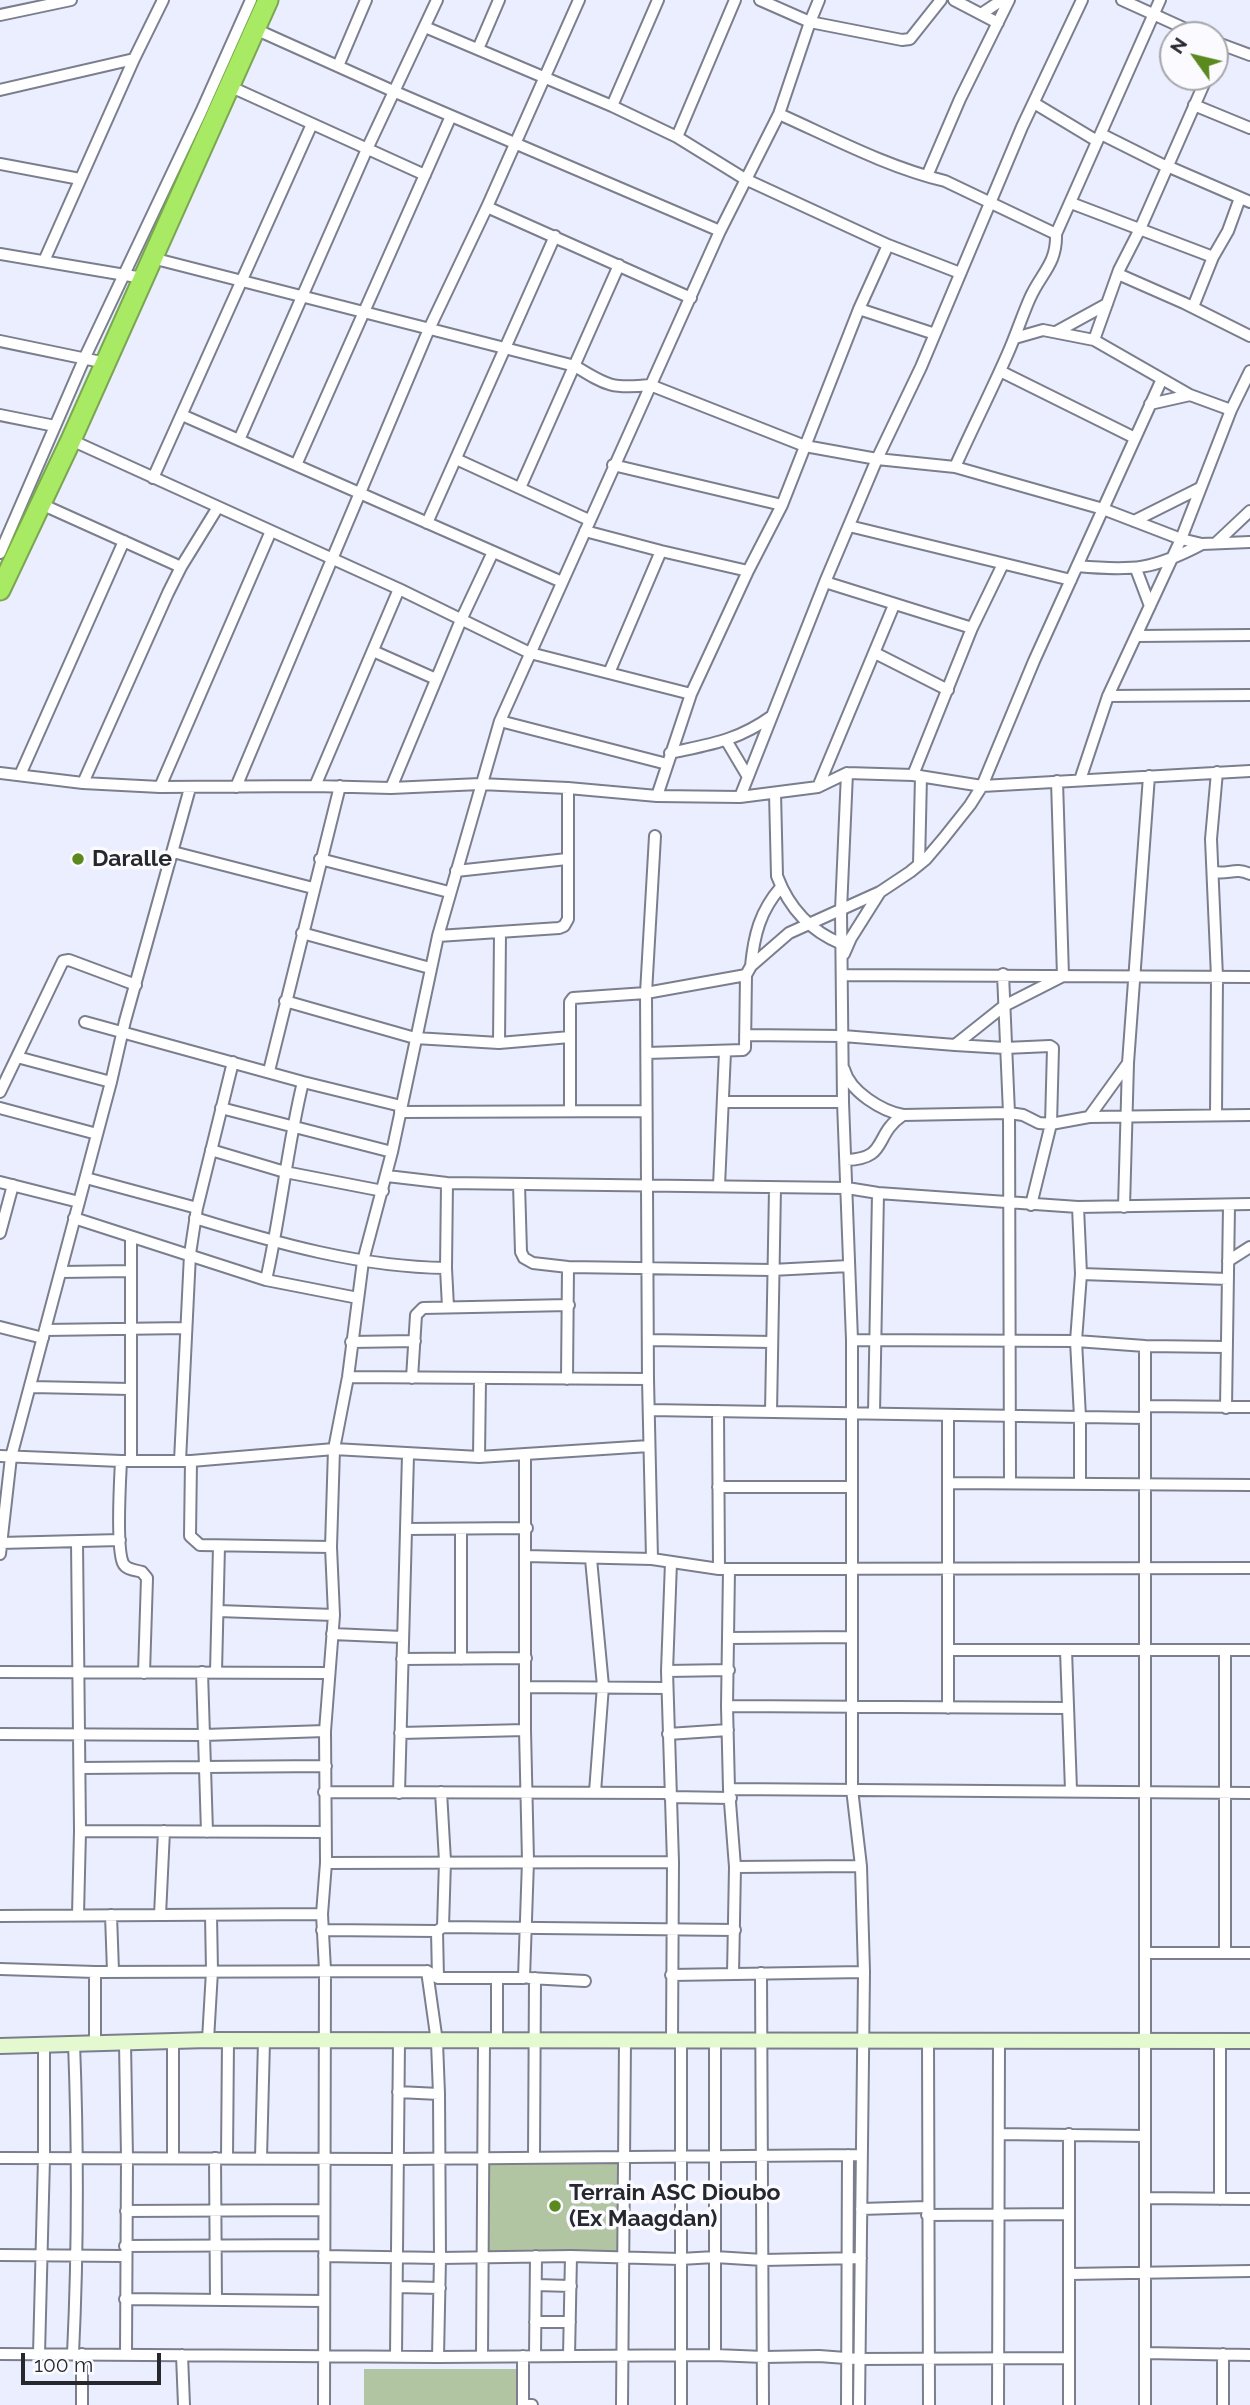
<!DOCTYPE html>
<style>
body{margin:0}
#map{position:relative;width:1250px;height:2405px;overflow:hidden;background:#eaeefe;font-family:Raleway,sans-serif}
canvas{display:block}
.north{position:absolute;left:1159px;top:21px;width:70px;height:70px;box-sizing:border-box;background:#fbfbff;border:2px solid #a6a7ab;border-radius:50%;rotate:304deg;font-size:19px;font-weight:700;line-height:28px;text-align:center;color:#26282d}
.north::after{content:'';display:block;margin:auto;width:24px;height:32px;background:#5a8a1e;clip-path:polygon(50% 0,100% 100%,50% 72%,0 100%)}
.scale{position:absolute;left:21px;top:2353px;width:140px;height:32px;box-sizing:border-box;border:4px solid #26282d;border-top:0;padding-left:9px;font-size:21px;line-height:24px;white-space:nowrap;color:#26282d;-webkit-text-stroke:5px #fbfbff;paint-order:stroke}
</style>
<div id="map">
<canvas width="1250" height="2405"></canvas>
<div class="north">N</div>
<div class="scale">100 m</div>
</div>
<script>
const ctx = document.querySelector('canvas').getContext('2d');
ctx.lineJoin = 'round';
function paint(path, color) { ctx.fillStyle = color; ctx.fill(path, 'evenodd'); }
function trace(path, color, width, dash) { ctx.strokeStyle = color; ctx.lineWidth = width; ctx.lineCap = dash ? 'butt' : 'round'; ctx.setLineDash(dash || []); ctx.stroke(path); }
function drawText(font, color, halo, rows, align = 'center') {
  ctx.font = font + ' Raleway,sans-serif'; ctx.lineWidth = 7; ctx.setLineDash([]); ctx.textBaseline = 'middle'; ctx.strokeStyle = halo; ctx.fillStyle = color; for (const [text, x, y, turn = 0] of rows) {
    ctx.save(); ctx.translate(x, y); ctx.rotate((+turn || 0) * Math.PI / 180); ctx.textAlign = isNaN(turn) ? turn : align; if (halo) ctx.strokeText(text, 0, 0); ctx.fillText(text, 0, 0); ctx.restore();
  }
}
paint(new Path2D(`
 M488 2161H622L621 2252H488Z
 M364 2369H522V2405H364Z`), '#b2c5a2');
const street = new Path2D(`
 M760 0 810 22 902 40 910 39 941 0
 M954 0 998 23
 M1122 0 1199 35
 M981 14 1002 0
 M0 15 71 0
 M425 27 612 106 677 137 745 179 888 245 960 273
 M255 29 393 91 720 231
 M1215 42 1250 55
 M478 49 499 0
 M1215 61 1222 46
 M338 66 366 0
 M229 86 425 175
 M0 90 134 59
 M1034 103 1097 141
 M1194 105 1250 128
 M612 106 658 0
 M779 114C833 138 887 167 945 181L1056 234
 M1101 134 1167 167
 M677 137 735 0
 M0 164 80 179
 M1167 166 1250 202
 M927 176 960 99 1009 0
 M1071 203 1213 257 1228 231 1240 198
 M487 207 691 298
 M0 254 143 278
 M152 258 575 366C607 386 613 389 650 385L805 446 877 459 955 467 1103 509 1181 539 1202 544 1250 542
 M44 261 134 59 163 0
 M1118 274 1184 303 1250 336
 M1193 307 1213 257
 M859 309 935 334
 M1056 332 1107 304
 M1015 338 1043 330 1094 340 1190 395 1231 410
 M1094 340 1119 270 1140 229 1207 77
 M0 341 106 363
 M1000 371 1135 438
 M1150 404 1190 395
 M0 415 55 426
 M182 415 562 582
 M71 440 399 589 530 653 691 694
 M239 440 367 149 437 0
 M456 459 589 520
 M296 465 451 116
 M613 465 782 505
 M955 467C972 429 991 392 1008 353 1016 335 1022 316 1030 298 1041 273 1057 264 1056 234L1160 0
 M153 478 312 124
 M520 488 619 265
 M41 504 181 567
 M1134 521 1200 488
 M427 523 555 236
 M849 526 1071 580
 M585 531 661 551 748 571
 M1216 543 1250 511
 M0 553 85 357 201 112 251 0
 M1077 566C1133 571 1153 570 1202 544
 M1136 569 1150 606
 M825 582 972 628
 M1137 636 1250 635
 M373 651 436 679
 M875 653 948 690
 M609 673 661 551
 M1108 696 1250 695
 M500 721 667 764
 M726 740 748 777
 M670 753C711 744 737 741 772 716
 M0 773 83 783 160 787 315 786 391 788 480 784 568 788 657 796 740 797 818 787 847 773 913 775 982 786 1250 771
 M847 773 841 910 843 1102 852 1340V1789L861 1866 864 1972 859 2405
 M20 775 124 541
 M913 775 972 628 1003 564
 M1080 780 1108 696 1181 539 1231 410 1250 371
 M83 783 168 593 181 567 218 507
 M315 786 399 589
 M160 787 271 531
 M236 787 429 329 487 207 579 0
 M818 787 894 605
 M391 788 461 620 493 552
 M775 793 777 876C789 908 810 931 842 944
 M657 796 691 694 748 571 782 505 859 309 888 245
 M740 797 825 582 877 459 921 367 1022 127 1082 0
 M173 852 313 888
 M320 859 449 892
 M919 865 921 776
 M456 871 567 859
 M1214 872C1228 875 1235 867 1250 874
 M302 933 430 968
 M438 936 559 928 564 926 568 919V788
 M844 954 851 938 880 892
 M751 966C754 935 760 911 781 887
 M1003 974 1009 1113 1010 1483
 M842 975 1250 977
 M285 1001 415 1038 499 1043 570 1037
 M85 1022 303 1082 401 1106
 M745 1035 843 1036 955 1045 1004 1006 1063 976 1057 781
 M499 1043 500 933
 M955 1045 1005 1048 1050 1046 1053 1048 1051 1124 1031 1205
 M647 1053 743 1050 745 1048 746 975 751 966 789 933 880 892 910 872 926 859 943 839 970 805 982 786 1034 661 1162 379
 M17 1057 111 1082
 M844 1069C850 1092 882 1111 903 1115
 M269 1071 340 786
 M0 1092 63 961 69 960 136 985
 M724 1102H843
 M0 1108 97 1134
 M221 1108 392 1152
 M570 1110V1002L573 998 646 993 746 975
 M400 1112 646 1111
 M1216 1115 1217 977 1211 839 1217 772
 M1089 1117 1128 1063
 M211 1150 285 1172 383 1191
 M846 1160C889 1159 873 1135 903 1115L1009 1113 1023 1115 1039 1123 1051 1124 1089 1117 1250 1115
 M387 1176 447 1183 847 1188 878 1193 1078 1207 1250 1204
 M86 1178 197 1208
 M0 1182 79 1202
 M519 1184 521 1252 524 1258 533 1263 568 1267 772 1270 849 1266
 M719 1186 725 1052
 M1078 1207 1081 1274 1076 1341 1080 1417V1484
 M1124 1207 1128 1063 1149 776
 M74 1218 266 1280 358 1298
 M195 1218C276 1243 360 1267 446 1268L448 1307
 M0 1233 13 1185
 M1228 1261 1250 1247
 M446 1268 447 1183
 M61 1272 131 1271
 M1081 1274 1228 1279
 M266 1280C281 1214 287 1147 303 1082
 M0 1327 43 1338
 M45 1330 186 1328
 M649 1340 772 1342
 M852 1340 1076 1341 1145 1346 1227 1347
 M351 1342 415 1341
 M348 1377 648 1379
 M412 1378 416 1315 423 1308 569 1305
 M567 1379 568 1267
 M31 1387 130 1389
 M1145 1406 1250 1407
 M1226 1408 1229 1206
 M649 1410 1145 1418
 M718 1411 719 1569
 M771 1412 775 1188
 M874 1413 878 1193
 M0 1456 121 1461H191L334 1449 479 1457 649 1446
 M479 1457 480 1379
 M131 1460V1237
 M121 1461C120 1481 116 1548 123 1563 126 1570 136 1570 142 1572L147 1578 144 1673
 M180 1461 190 1254 197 1208 233 1062
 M191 1461 190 1536 200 1545 331 1547
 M948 1483 1250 1485
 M718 1487H852
 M406 1529 527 1528
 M77 1542 80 1831 78 1915
 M0 1543 120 1540
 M0 1554 11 1457 111 1082 125 1021 190 788
 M526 1556 652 1559 719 1569 1250 1568
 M591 1559 603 1686 595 1792
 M652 1559 648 1379 646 993 655 836
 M671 1562 667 1671 673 1862 672 2040
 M729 1570 727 1706 729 1789 735 1867 733 1974
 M218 1611 334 1615
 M332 1634 403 1637
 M729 1638 852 1637
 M948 1650H1250
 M1066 1650 1071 1790
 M402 1659 526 1658
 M461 1659V1529
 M667 1671 729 1670
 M0 1672 328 1673
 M202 1672 207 1832
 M216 1672 219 1546
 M526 1687 667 1688
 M727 1706 1067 1708
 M948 1708V1415
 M400 1733 525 1730
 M0 1734 204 1735 325 1731
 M668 1734 728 1730
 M80 1768 326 1766
 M729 1789 1250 1793
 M324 1792 669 1793
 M399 1793 408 1455
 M670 1797 731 1798
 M80 1831 325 1832
 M326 1863 673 1862
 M735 1867 861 1866
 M111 1915 113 1971
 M160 1915 164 1831
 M0 1916 322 1914
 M443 1927 735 1930
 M322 1930 437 1931
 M1145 1953H1250
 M1225 1953V1650
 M0 1969 95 1972 427 1971 438 1978H524L528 1861 525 1730V1455
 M427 1971 437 2042 439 2094 440 2258 438 2357
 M761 1973 763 2405
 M671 1975 864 1972
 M438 1978 437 1931 443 1927 445 1861 441 1792
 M529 1978 585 1981
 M497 1979V2041
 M715 2039V2355
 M208 2040 212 1971 211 1915
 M928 2041 929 2405
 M173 2042V2158
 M95 2043V1972
 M125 2043 127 2158 126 2354
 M398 2092 439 2094
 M999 2134 1145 2136
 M1069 2134V2405
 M534 2157 535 1978
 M0 2158 397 2159 861 2155
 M215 2158 216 2300
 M227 2158 228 2041
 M261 2158 264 2041
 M1145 2198 1250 2199
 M1220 2199V2041
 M861 2209 927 2207
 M126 2211 324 2210
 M927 2215 1068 2214
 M125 2246 324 2245
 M0 2255 125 2256
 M324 2256 440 2258 571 2256 680 2259 715 2257 763 2260 861 2258
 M1069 2274 1250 2271
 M536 2285 571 2286
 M397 2287 440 2288
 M125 2299 324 2301
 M535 2322H570
 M1145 2353 1250 2355
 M0 2354 438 2357 715 2355 764 2357 819 2356 859 2359 1069 2358
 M39 2354 44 2158V2044
 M73 2354C78 2250 78 2147 74 2043
 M182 2355 184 2405
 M396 2356 399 2041
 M482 2356 484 2041
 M523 2356V2405H532
 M535 2356 536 2256
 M569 2356 571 2256
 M82 2405V2354
 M324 2405 325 1970 322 1914 326 1863 325 1731 334 1615 331 1547 334 1449 348 1377 363 1261 392 1152 438 936 500 721 720 231 779 114 810 22 819 0
 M622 2405 625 2041
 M681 2405V2041
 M847 2405 848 2155
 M998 2405 999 2041
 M1145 2405V1346
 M1223 2405V2354`);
const secondary = new Path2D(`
 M0 2046 208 2040 1250 2041`);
const highway = new Path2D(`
 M0 590 71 440 268 0`);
trace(street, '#7b7f8d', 14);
trace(secondary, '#7b7f8d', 18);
trace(highway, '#7ba651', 23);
trace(street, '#fff', 10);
trace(secondary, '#e5f9d1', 14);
trace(highway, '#a9ea65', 19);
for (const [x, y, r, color] of [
 [78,859,7,"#5a8a1e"],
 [555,2206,7,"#5a8a1e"]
]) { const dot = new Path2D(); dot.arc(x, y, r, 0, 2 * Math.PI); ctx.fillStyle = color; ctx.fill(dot); trace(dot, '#fbfbff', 2.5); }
drawText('bold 23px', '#26282d', '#fbfbff', [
 ["Daralle",92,859],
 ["Terrain ASC Dioubo",569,2193],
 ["(Ex Maagdan)",569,2219]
], 'left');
</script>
